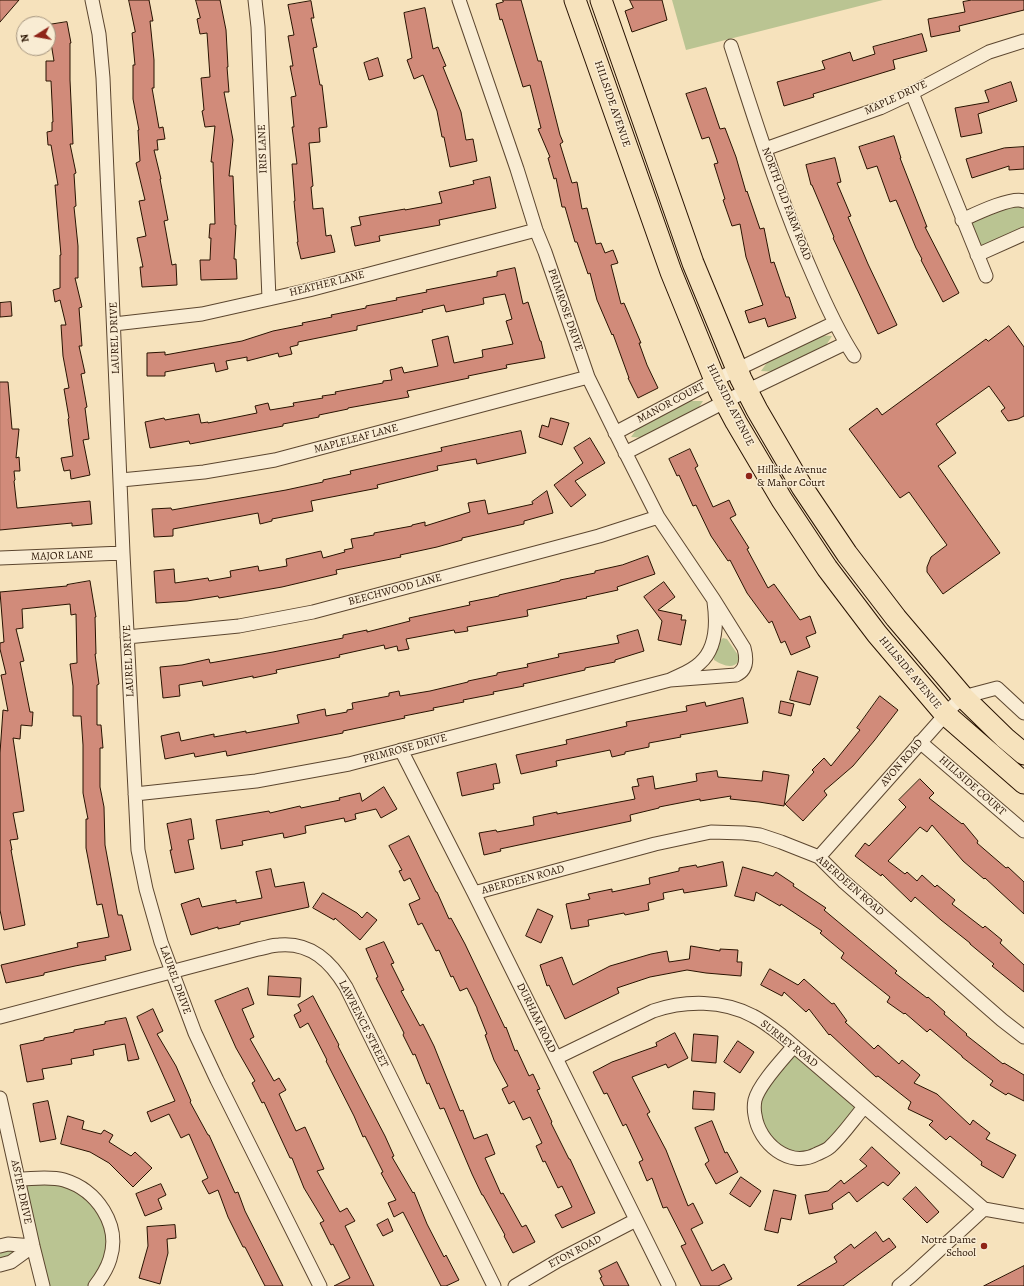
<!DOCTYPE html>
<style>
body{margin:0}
#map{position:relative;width:1024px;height:1286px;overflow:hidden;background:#f6e2bc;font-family:Alegreya,serif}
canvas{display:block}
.north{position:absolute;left:16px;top:16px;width:40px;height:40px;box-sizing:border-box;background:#f9ecd3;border:1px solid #a5957f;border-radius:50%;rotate:259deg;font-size:11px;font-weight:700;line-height:16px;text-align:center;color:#281200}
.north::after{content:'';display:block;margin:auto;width:14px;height:18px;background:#8f2418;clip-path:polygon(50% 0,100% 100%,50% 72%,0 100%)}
</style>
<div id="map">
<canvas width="1024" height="1286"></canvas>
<div class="north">N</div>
</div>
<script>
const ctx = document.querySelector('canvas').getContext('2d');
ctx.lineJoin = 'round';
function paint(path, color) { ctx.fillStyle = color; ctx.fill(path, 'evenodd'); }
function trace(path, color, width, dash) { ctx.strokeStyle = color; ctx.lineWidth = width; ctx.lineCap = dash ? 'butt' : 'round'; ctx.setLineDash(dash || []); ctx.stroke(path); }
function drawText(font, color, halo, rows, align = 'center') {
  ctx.font = font + ' Alegreya,serif'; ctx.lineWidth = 3; ctx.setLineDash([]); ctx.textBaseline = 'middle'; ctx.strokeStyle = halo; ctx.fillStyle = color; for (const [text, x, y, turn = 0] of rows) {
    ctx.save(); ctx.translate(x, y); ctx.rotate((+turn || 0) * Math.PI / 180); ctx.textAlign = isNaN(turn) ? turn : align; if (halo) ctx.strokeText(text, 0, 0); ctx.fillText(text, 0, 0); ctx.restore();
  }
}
paint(new Path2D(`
 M672 0H883L686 50Z
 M1024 203V231L978 253 965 221Z
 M816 335 832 336 823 350 778 372 761 371 771 357Z
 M686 401H703L693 416 648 438 631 437 641 423Z
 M723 638 727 639 738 655 739 661C733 670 722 665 714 660 713 654 718 642 723 638Z
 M794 1046 864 1107 830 1148 806 1158 765 1140 755 1098Z
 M18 1179H55L92 1196 112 1241 95 1286H43L33 1246 0 1265V1246H32Z`), '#bac492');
const building = new Path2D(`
 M0 0H19L0 22Z
 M129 0H149L153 21H150L154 60V88H152L159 128 163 127 165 139 157 140 158 150H154L161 179H160L168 220 164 221 172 265 176 264 177 285 142 287 140 267H143L137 238 146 236 139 201 145 200 136 163 140 161 138 130H139L133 99V65H135L132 33 135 32Z
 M196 0H220L226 30 228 67H227L229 92H224L233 140 229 176H233L235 225H236L234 259H236L237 279 201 280 200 260H210L211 238H209L210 224H215L213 162H211L215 126 205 127 202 111 204 110 201 78 210 77 207 33 200 34 197 19 200 18Z
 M503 0H521L538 61H541L546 80 560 135 563 142 560 144 572 183 577 182 582 209 587 208 596 244 601 243 605 253 613 250 618 263 611 265 621 304 624 303 641 343H639L647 365 658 388 638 398 628 378H629L613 334 612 335 597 300 590 273 588 274 577 242H575L565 207H562L556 178 554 179 548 158 550 157 538 129 541 128 530 85 523 87 502 19 500 20 496 4 503 2Z
 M630 0H662L667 20 632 32 625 11 633 8Z
 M972 0H1024V10L959 26 960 31 931 37 928 19 965 12 963 2Z
 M311 1 314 18H311L317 47 313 48 320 85H322L327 127 319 128 320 142 309 143 313 186 311 187 313 209 323 208 326 236 331 235 335 252 301 259 297 242H298L294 201H295L292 164H297L292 127H294L291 97 296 96 290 66H293L288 36 294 35 288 5Z
 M425 8 433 49 438 47 446 66 443 67 461 112 466 140 473 139 477 161 450 167 444 137H442L437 111 423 75 414 79 407 60 412 58 404 13Z
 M67 22 71 43H70V80L73 144H70L76 173 74 174 76 206 74 207 78 246V278H75L82 307 79 308 82 346H79L85 373 81 374 87 407 85 408 89 439 83 440 90 475 71 479 70 470 64 471 61 458 73 456 68 419 69 418 64 389 69 388 63 356 61 325H66L60 300 55 302 53 290 60 288V255H61L55 185H58L51 145H48L47 132 52 131V122H53L51 81H46V61H54L48 25Z
 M922 34 927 51 893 60 895 69 813 94 814 97 784 106 777 82 825 69 822 61 850 52 853 61 875 54 873 47Z
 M378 58 383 76 369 80 364 63Z
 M1011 82 1017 101 978 114 982 133 961 137 955 108 989 102 985 91Z
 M706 88 720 129 725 128 736 157 746 192 747 191 760 229 764 228 771 263 774 262 786 297H789L796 318 768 327 765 318 749 323 745 311 763 305 746 257 740 224 732 226 723 200 725 199 714 164 718 163 709 137 702 139 686 94Z
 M894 136 901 158H900L927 227H925L959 293 943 302 921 260 922 259 916 248 896 200 890 202 877 166 867 169 859 147Z
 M1024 147V169L1009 170V166L972 178 966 159 1004 148Z
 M835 158 841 182 837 183 851 216 848 217 868 264 897 325 878 334 833 238 834 237 812 185H811L806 165Z
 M490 177 496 208 439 220 440 225 379 236 380 241 355 246 351 227 361 225 359 217 405 209V210L442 203 439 192 474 184 473 181Z
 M515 268 523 304 528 302 540 341H541L545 358 506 365 507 368 468 376 469 378 407 391 409 397 348 408V409L319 415V417L283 424V426L190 444 189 441 150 448 145 422 164 418 165 420 199 414 201 423 208 422V423L257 413 255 406 268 403 270 410 294 406 293 403 323 398 322 396 336 394 335 392 383 383V381L392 380 390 370 402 367 404 373 438 366 432 340 448 336 454 363 483 357 482 350 513 344 506 321 512 319 505 294 483 298 484 304 446 312 444 305 422 310 423 312 357 326V330L298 342V345L290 347 292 354 279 357 278 353 247 361V357L226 361 228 369 216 372 214 363 165 372V376H147V353L165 352V355L242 341 273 331 303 325 302 323 332 317 331 315 366 308V306L397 300 396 298 427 292 426 290 497 276V272Z
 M11 302 12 316 0 317V303Z
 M1009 326 1024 347V416L1018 419 1008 421 1001 411 1005 408 989 386 936 424 956 453 938 466 1000 553 943 594 927 572V567L931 557 947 545 909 492 900 498 849 429 877 408 882 415 986 339 988 341Z
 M0 382H8L12 429H19L16 458 19 457 20 471H14L15 480 14 481 17 508 90 501 92 524 72 526V523L0 530Z
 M551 418 569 423 562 445 539 437 542 425 548 427Z
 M521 431 526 453 477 464 476 459 437 466 438 470 377 485 378 488 311 501 313 511 272 519V521L260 524 258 513 173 529V536L154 537 152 509 171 508 172 510 286 490 323 482V480L351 474 350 471 442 451 441 448Z
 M590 438 605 463 575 481 586 495 571 507 554 485 583 463 574 448Z
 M690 449 698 466 695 468 713 507 729 500 736 515 730 518 749 548 747 549 768 588 774 584 800 620 810 616 816 633 806 637 810 647 791 655 785 641 781 643 772 621 769 623 747 593 730 560 728 561 711 536 696 505 693 506 679 475 677 476 669 459Z
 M547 491 553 513 524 521V524L462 538V540L437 547 400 555 401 557 336 570 337 574 282 587 219 598 218 596 187 601 156 603 154 571 174 569 175 583 208 578 209 581 231 577 230 571 258 566 259 571 287 566 286 559 321 551 323 558 345 552 344 550 353 548 351 539 374 535V533L412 526V525L425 522V526L470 512 468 503 485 500 488 514 533 504 532 502Z
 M648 556 655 574 617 587 618 590 586 597 587 598 527 610 528 616 467 627 468 631 455 633 454 630 406 639 409 649 398 651 397 646 385 649 384 645 339 655 340 657 276 670 277 673 253 678V676L203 686 202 681 179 685 180 696 163 698 160 667 182 665 209 659 210 663 273 652 343 638V635L367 630V632L410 621 409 618 470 605 469 602 499 596V595L560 581V580L595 573V571L622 565Z
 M90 581 96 617H95L96 654H95L99 684 97 685V725H101L103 748H100V787L104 807 105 845 118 915H122L131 950 105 956 106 960 75 966 44 973V975L6 983 1 965 78 947 77 943 109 937 102 904 97 905 86 848V819H88L83 793V745L81 716H73V686L70 664 77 663 76 614 71 615 70 604 22 609 23 628 16 629 24 661 20 662 30 712H33L32 726 21 725 20 739 13 738 24 811 13 813 18 839 10 840 12 850H11L25 925 4 930 0 910V753L3 710 8 711 1 675 6 674 0 649V643L4 642 0 592 67 586V585Z
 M664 582 675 597 658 610 682 615 681 620H686L681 645 658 640 662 621 644 597Z
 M638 630 644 651 615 660V662L585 668V670L523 684 524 686 493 692 494 694 463 700 464 702 433 708 434 710 404 716 405 718 343 731V733L227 756 226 751 195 757 194 753 165 759 161 736 179 732 181 741 214 734V737L246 731V733L299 723 297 715 325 709 326 716 347 712V710L353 709 352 703 389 696V693L399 691 400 696 430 691 468 682V681L497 675V673L528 667 527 664 559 657 558 654 619 643 617 636Z
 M798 671 818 677 810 705 790 700Z
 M880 696 898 710 874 741 853 766 824 791 827 795 803 821 785 804 814 772 812 770 824 758 831 766 860 730 857 728Z
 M743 698 748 723 680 735 681 737 649 743V747L625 752V754L612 757 610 750 556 761 557 766 521 774 516 755 567 744 566 740 627 726 626 722 687 711 686 706 705 702 706 706Z
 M781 701 794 704 791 716 779 713Z
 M496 764 500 783 493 784 494 789 462 796 457 773Z
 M717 771 718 777 762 781 763 771 789 775 784 806 759 802 730 799 731 796 700 801V799L659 807V808L630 815 631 821 500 849 501 851 484 855 479 833 496 830 497 832 534 825 533 817 557 812V814L635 799 632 787 639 786 637 779 653 776 655 789 697 781 696 774Z
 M920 779 934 793 929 798 962 824 963 823 978 841 977 843 1006 868 1008 867 1024 882V914L985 878 984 879 963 861 932 825 927 832 920 827 888 861 905 874 907 872 917 881 922 875 935 887 937 885 955 900 952 904 983 928 985 926 1002 940 1000 943 1024 965V992L992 966 994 964 970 944V943L941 920 915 897 911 902 882 874 881 876 855 856 865 843 869 846 906 807 899 800Z
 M384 787 397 809 381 818 376 809 355 814 356 819 345 822 344 818 305 826 306 833 284 838 283 833 242 841 243 845 221 849 216 820 269 811 270 813 300 806 301 808 340 800 339 798 360 793 362 801Z
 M191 819 194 839 188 840 194 869 175 873 170 850H172L167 824Z
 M409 836 436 892H437L449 919 451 918 465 944 505 1028 506 1027 515 1051 517 1050 529 1076 533 1074 540 1089 537 1090 552 1122 551 1123 569 1159H570L595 1213 562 1228 555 1215 572 1207 562 1186 558 1188 545 1161 543 1162 536 1146 542 1143 530 1117 523 1120 514 1101 509 1104 502 1089 508 1086 494 1060 485 1035 487 1034 477 1009V1008L467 988 460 991 453 976 451 977 439 950 436 951 422 923 418 925 409 904 420 899 410 878 404 881 399 871 402 870 389 846Z
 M723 862 727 886 684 893 683 889 663 893 664 899 648 903 649 910 625 915 624 913 588 920 589 926 571 929 566 904 590 899 588 894 612 889V892L650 884 649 878 679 871V868L696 865 697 867Z
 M743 867 773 876 776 872 794 884 793 886 826 908 824 910 897 971 895 973 927 998 928 997 945 1012 944 1014 967 1034 966 1035 1003 1064 1004 1063 1024 1075V1101L1008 1093 1006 1095 990 1085 993 1081 962 1057V1056L930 1029 927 1032 905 1013 904 1014 887 1002 890 997 841 958 844 953 820 933 822 931 781 904 780 906 756 892 754 901 735 896Z
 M271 869 275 887 304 882 309 907 240 922V924L218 929V927L191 935 181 904 199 898 202 907 236 900V903L262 898 256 872Z
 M323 893 357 913 362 918 367 912 377 920 360 940 335 918 334 920 313 908Z
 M538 909 553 916 541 943 526 936Z
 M384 942 394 963 391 964 404 990 401 991 420 1026 423 1024 434 1046 460 1111 463 1110 474 1139 487 1134 495 1154 485 1158 501 1194 503 1193 522 1227 526 1225 535 1242 513 1253 504 1236 505 1235 483 1195H482L472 1174 444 1108 440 1109 429 1083 427 1084 415 1054 413 1055 403 1035 404 1033 376 978 378 977 366 949Z
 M691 946 720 951V949L738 950 737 962H742L741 976 706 973 687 970 650 977 617 988 619 993 565 1019 549 985 547 986 540 965 562 957 573 985 610 966 651 954 667 951 669 962 689 959Z
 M770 969 798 985 804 979 832 1004 834 1003 847 1021 845 1022 874 1049 878 1045 899 1064 902 1060 920 1075 914 1083 937 1094 970 1125 973 1120 990 1133 986 1139 1016 1155 1003 1178 981 1165 982 1162 950 1136 946 1140 929 1125 933 1121 908 1109 911 1102 878 1076 876 1077 830 1034 829 1035 809 1009 806 1012 784 992 782 996 761 985Z
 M269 976 301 978 300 997 268 995Z
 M248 988 254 1004 242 1009 254 1037 250 1039 274 1081 279 1078 286 1090 279 1094 296 1131 305 1127 324 1169 317 1171 340 1212 347 1208 355 1221 345 1226 374 1286H334L350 1278 333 1244 331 1245 320 1223 324 1221 304 1188 292 1158H290L264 1102 262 1103 252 1083 255 1081 236 1048 215 1001Z
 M313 996 339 1045 338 1046 351 1071 385 1136 394 1156 392 1157 413 1193 414 1192 427 1224 444 1257 446 1255 459 1280 446 1286H441L403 1212 394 1217 388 1203 396 1200 381 1173 383 1172 365 1136 363 1137 354 1116 326 1061 327 1060 308 1023 300 1028 294 1015 301 1011 298 1005Z
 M153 1009 163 1031 157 1034 176 1066 191 1101 190 1102 208 1135H209L235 1193 238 1192 245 1211 283 1286H265L245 1247H243L228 1217 218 1190 209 1194 202 1181 208 1178 189 1134 181 1138 169 1114 151 1122 147 1112 175 1101 137 1017Z
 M126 1018 139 1059 128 1061 125 1044 93 1050 94 1055 71 1059 72 1064 42 1069 44 1079 27 1082 20 1045 44 1040V1038L74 1032V1030L105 1024V1022Z
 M675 1033 688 1058 668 1068 666 1064 632 1077 650 1112 647 1114 666 1150 688 1206 693 1203 703 1223 691 1229 712 1271 724 1264 732 1279 718 1286H701L681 1246 686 1244 667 1207 663 1208 652 1178 647 1181 639 1162 643 1160 626 1124 623 1126 607 1093 604 1094 593 1072 612 1062 657 1046 656 1043Z
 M694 1034 718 1036 716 1063 692 1061Z
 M738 1041 754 1052 740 1073 724 1062Z
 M694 1091 715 1093 714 1110 693 1109Z
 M48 1101 56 1139 40 1142 33 1104Z
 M68 1116 84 1121 82 1129 101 1134 104 1130 113 1135 109 1142 131 1156 135 1152 152 1168 133 1187 109 1163 90 1152 61 1144Z
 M712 1121 725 1153 727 1152 738 1172 716 1184 705 1164 709 1161 695 1128Z
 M872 1147 900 1173 888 1186 883 1182 857 1202 849 1192 832 1204 833 1209 809 1214 805 1195 828 1191 841 1180 844 1184 867 1166 860 1160Z
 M741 1177 761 1191 750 1207 730 1194Z
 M161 1184 166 1195 158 1199 162 1209 145 1216 136 1194Z
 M916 1187 939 1212 927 1223 903 1199Z
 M774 1190 796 1195 791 1220 781 1218 778 1233 765 1230Z
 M388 1219 393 1231 383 1236 377 1225Z
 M175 1225 176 1238 167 1239 168 1253 160 1284 139 1278 148 1246 147 1227Z
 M876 1232 883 1242 889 1238 896 1247 843 1286H797L837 1262 834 1257 851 1244 854 1248Z
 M617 1262 629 1286H604L600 1278 602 1277 599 1271Z
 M1024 1266V1286H984Z`);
paint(building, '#d18b7a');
trace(building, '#281200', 1);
const street = new Path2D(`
 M92 0 99 34 103 78 123 553 138 850 146 889 161 942 195 1033 217 1080 320 1286
 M255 0 258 27 269 299
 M459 0 517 169 536 230 545 252 588 377 621 444 658 517 714 600 744 648C747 659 747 670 736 675L670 680
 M731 46C756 123 780 201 813 275 825 303 837 330 854 356
 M912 93 986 276
 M765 149 880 108 912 93 989 52 1024 41
 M962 220C975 214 1012 196 1024 201
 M977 255 1024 234
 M114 324 202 314 309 290 536 230
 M615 433 715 380 834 323
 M625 453 738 395 846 343
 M121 480 204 472 275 460 588 377
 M0 558 123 553
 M127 637 239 626 313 612 599 536 658 517
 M920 742 1024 831
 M401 750 474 893 669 1286
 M135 794 256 781 349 764 670 680C680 675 692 671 700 663 717 648 717 623 714 602
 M819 857 953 706 963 697 997 688 1024 713
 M474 893 655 844 711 832 744 833 760 835 781 842 819 857 843 881 1002 1020 1024 1037
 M0 1017 258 949C265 948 272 945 279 945 311 942 331 962 346 987L494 1286
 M794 1046C783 1059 759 1084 755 1100 754 1105 754 1110 755 1115 759 1143 789 1169 817 1154 821 1152 827 1150 830 1147 843 1135 853 1120 864 1107
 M556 1058 653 1011C685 1000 723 1000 753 1016 763 1021 772 1028 781 1035L984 1209
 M0 1098 33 1246 43 1286
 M18 1179C32 1179 50 1176 64 1180 97 1190 121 1225 110 1259 107 1269 101 1278 95 1286
 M984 1209 1024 1216
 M0 1246 8 1244 33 1246
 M0 1265 11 1262 33 1246
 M515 1286 559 1260 636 1220
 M899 1286 911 1276 984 1209`);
const primary = new Path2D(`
 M575 0 671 272 719 390 736 422 782 500 827 568 877 634 945 714 1024 783
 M601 0 693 263 741 379 757 410 802 487 847 554 896 618 964 698 1005 738 1024 754`);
trace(street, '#5c462f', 15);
trace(primary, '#281200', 23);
trace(street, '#f9ecd3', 13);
trace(primary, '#f6e2bc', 21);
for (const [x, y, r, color] of [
 [749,476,4,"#8f2418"],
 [984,1246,4,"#8f2418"]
]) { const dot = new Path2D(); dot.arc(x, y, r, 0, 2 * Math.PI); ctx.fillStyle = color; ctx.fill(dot); trace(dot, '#f9ecd3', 1.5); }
drawText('11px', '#281200', '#f9ecd3', [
 ["MAPLE DRIVE",896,98,-25],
 ["HILLSIDE AVENUE",612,104,71],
 ["IRIS LANE",263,149,-92],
 ["NORTH OLD FARM ROAD",786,204,69],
 ["HEATHER LANE",327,284,-14],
 ["PRIMROSE DRIVE",565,310,71],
 ["LAUREL DRIVE",115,338,-92],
 ["MANOR COURT",671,403,-28],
 ["HILLSIDE AVENUE",730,405,63],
 ["MAPLELEAF LANE",356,439,-15],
 ["MAJOR LANE",62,556,-2],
 ["BEECHWOOD LANE",395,590,-15],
 ["LAUREL DRIVE",129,661,-93],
 ["HILLSIDE AVENUE",910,673,50],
 ["PRIMROSE DRIVE",405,749,-15],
 ["AVON ROAD",902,763,-49],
 ["HILLSIDE COURT",972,786,41],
 ["ABERDEEN ROAD",523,880,-15],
 ["ABERDEEN ROAD",850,886,41],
 ["LAUREL DRIVE",175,980,70],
 ["DURHAM ROAD",536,1018,64],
 ["LAWRENCE STREET",363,1024,63],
 ["SURREY ROAD",789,1044,38],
 ["ASTER DRIVE",21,1192,78],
 ["ETON ROAD",575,1252,-28]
]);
drawText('11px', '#281200', '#f9ecd3', [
 ["Hillside Avenue",757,470],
 ["& Manor Court",757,483],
 ["Notre Dame",976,1240,"right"],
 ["School",976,1253,"right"]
], 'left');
</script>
